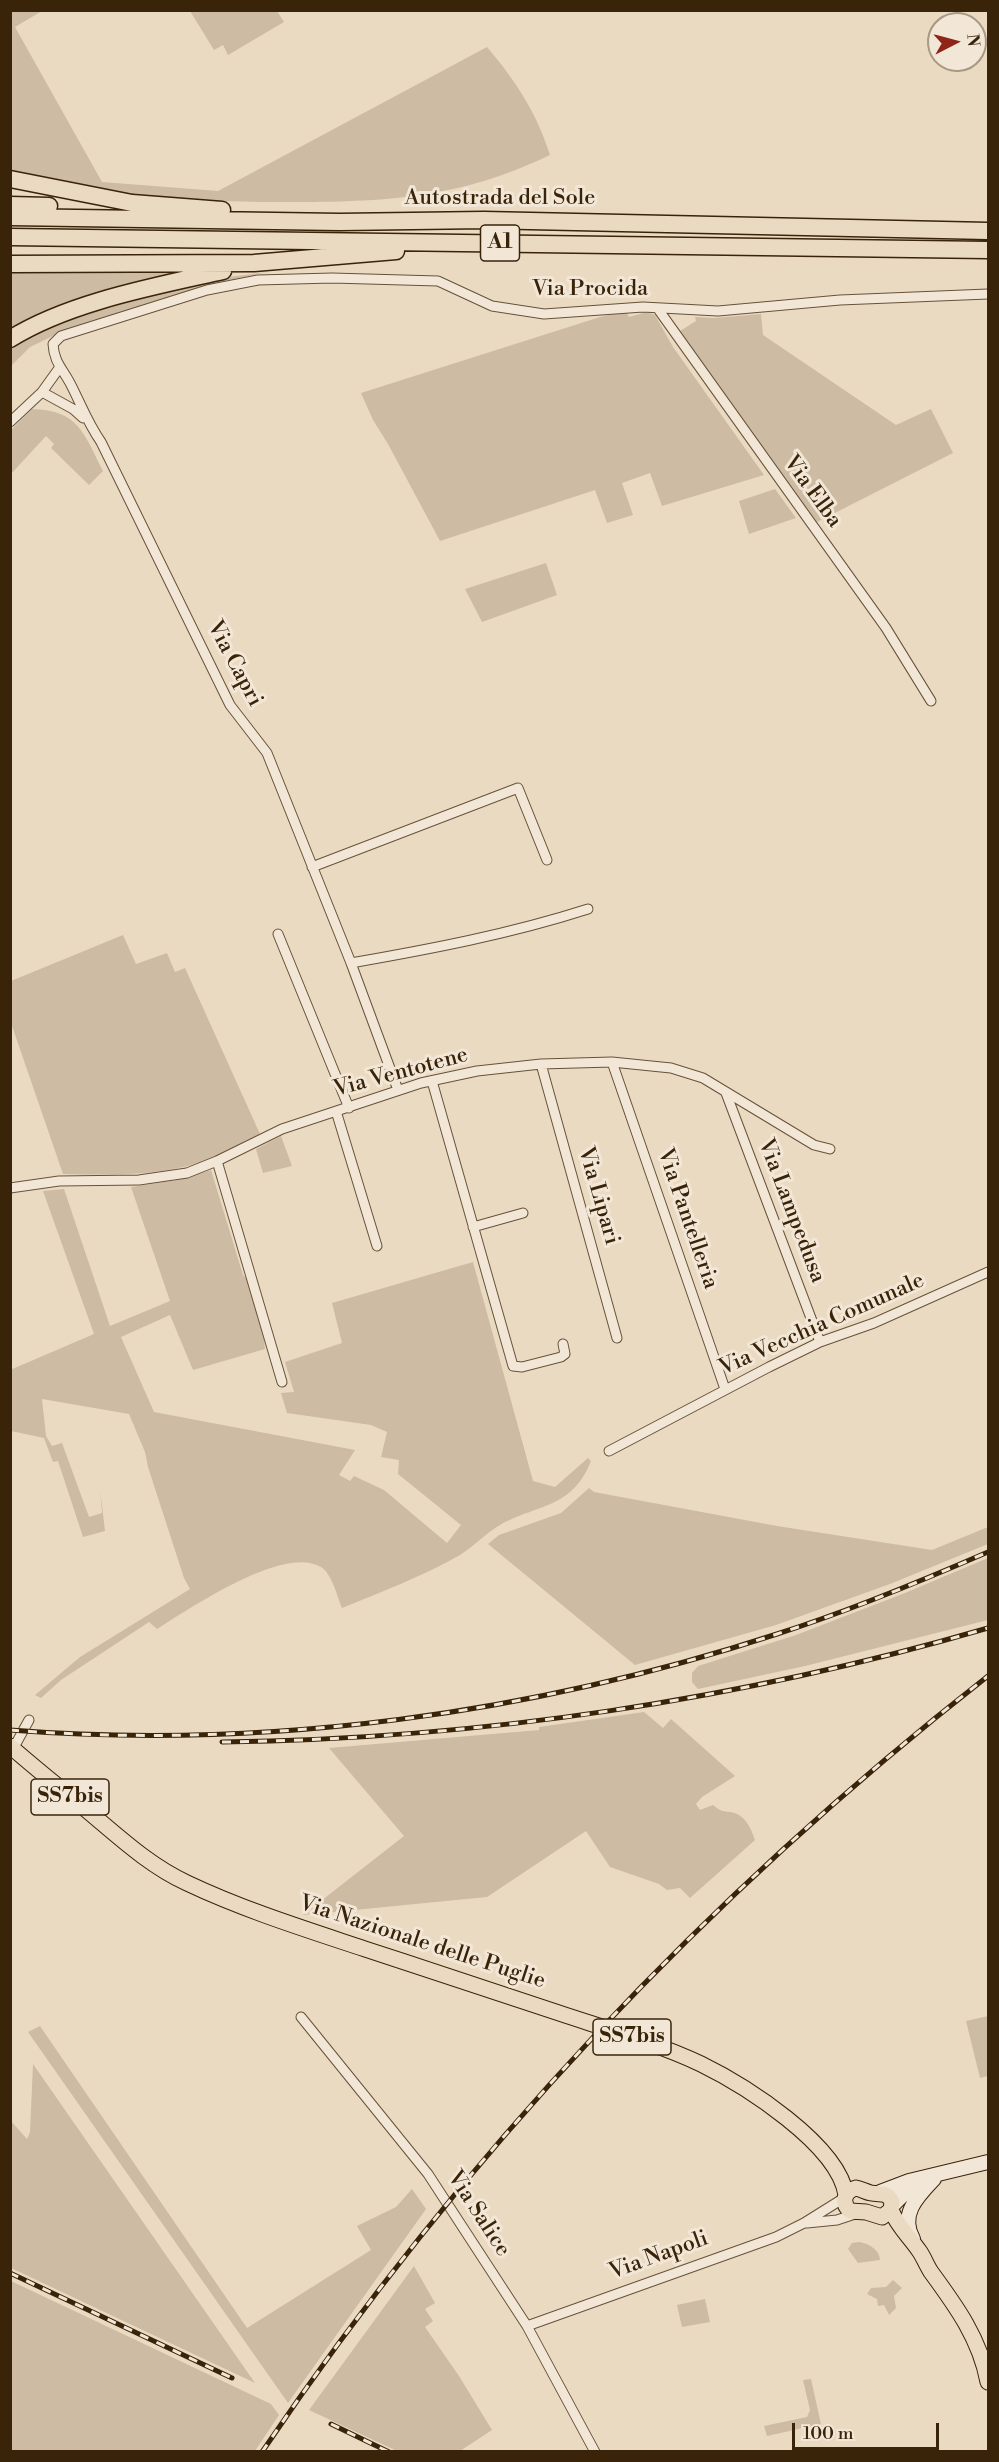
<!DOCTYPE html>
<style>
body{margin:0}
#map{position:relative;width:999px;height:2462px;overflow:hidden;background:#ebdac2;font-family:"Libre Bodoni",serif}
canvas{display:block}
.frame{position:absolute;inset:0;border:12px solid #39240a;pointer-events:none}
.north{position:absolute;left:927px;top:12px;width:60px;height:60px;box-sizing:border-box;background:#f2e7d7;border:2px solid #a89985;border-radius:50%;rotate:84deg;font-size:16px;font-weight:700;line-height:24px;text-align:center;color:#39240a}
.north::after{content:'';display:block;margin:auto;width:21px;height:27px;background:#8f2418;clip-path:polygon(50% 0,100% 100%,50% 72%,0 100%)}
.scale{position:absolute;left:792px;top:2423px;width:147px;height:27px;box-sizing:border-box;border:3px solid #39240a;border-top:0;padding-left:8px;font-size:18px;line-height:21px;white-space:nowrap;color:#39240a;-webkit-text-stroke:4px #f2e7d7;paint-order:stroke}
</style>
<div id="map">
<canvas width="999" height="2462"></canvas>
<div class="frame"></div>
<div class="north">N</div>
<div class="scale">100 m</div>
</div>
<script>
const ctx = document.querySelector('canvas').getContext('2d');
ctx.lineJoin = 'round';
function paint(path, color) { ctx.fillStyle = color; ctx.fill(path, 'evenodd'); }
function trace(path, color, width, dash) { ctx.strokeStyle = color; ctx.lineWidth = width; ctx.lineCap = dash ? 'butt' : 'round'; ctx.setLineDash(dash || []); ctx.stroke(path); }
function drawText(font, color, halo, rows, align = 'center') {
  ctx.font = font + ' "Libre Bodoni",serif'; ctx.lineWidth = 6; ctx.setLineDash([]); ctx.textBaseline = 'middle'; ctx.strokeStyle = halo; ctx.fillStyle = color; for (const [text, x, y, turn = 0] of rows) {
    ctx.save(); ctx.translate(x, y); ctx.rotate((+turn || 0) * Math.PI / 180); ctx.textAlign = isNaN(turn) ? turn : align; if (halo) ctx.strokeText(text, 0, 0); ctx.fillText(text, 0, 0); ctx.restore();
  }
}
paint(new Path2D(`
 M11 10 42 11 15 27 102 182 218 191 487 47C515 80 537 113 550 155 458 199 385 202 285 202 226 202 167 200 108 193 76 189 43 180 11 173Z
 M190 11H277L284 22 228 55 223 45 214 50Z
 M11 269 173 270 174 278 11 335Z
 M268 272 206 285 59 333 30 347 11 366V346L79 314 190 282Z
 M626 311 629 317 647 312 655 315 673 347 764 475 662 506 650 473 622 483 633 515 607 523 595 490 440 541 388 444 373 420 361 393 600 317Z
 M761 314 763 335 896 425 931 409 953 453 817 522 680 331 696 321 695 317 714 318Z
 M32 409C79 410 84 434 103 471L89 485 51 448 54 444 46 436 11 474V430Z
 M775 489 796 518 749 534 739 501Z
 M546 563 557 595 482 622 465 589Z
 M123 935 136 964 167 953 175 972 185 968 260 1134C237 1145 213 1160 188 1166 147 1176 104 1175 63 1174L11 1023V981Z
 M281 1136 292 1166 263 1173 256 1149Z
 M211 1170 243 1275 248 1280 262 1322 265 1349 193 1370 170 1315 121 1337 154 1412 355 1450 339 1475 350 1481 354 1476 384 1490 447 1543 461 1525 398 1474 399 1460 381 1457 387 1432 371 1425 287 1413 281 1393 294 1392 285 1362 342 1343 332 1303 473 1262 533 1481 555 1487 588 1458 591 1461C572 1509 537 1504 500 1525 486 1533 474 1546 460 1555 423 1576 381 1592 342 1608 337 1596 332 1574 321 1567 284 1544 189 1609 157 1629L149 1622 61 1680 41 1698 35 1695 80 1657 190 1589 184 1578 148 1467 145 1452 129 1414 42 1399 46 1436 52 1446 62 1443 89 1517 102 1513 100 1489 105 1531 83 1537 58 1461 53 1462 44 1438 11 1431 10 1370 94 1334 43 1191 64 1189 110 1326 170 1301 131 1187 177 1180Z
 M589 1488 594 1492 777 1526 932 1550 988 1527V1544L890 1584 776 1625 635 1665 488 1544 499 1535 561 1513Z
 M988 1558V1620L805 1666 698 1689 692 1682V1673L698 1666 796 1635 905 1593Z
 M644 1712 663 1728 671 1719 735 1776 702 1797 696 1804 700 1810 713 1805C720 1811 722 1811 730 1812 745 1814 751 1828 755 1840L690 1898 680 1888 667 1890 659 1884 610 1867 586 1831 487 1897 303 1915 404 1836 329 1748 539 1730V1727Z
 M988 2016V2076L980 2078 966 2021Z
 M40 2026 247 2328 371 2250 357 2226 396 2207 412 2189 426 2209 288 2403 28 2032Z
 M33 2064 255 2383 11 2268V2121L27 2139 30 2132Z
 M859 2242C868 2243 880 2250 880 2260L858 2263 848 2249 852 2243Z
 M414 2266 435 2303 425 2309 433 2321 425 2327 459 2376 492 2430 460 2451H397L309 2410Z
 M893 2280 902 2288 894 2296 896 2308 889 2315 884 2305 878 2306 877 2299 867 2294 871 2288 886 2287Z
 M11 2281 271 2404 279 2415 255 2451H11Z
 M705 2299 710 2322 682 2327 677 2305Z
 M811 2379 821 2424 767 2436 764 2426 807 2417 810 2410 803 2380Z`), '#cdbba3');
const street = new Path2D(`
 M658 309 886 628 931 701
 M42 392 73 409 83 418
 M10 422 42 392 60 367
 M312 867 518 788 547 860
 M278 934 349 1108
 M351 963C431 949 510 934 588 909
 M612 1062 725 1389
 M541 1064 617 1338
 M432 1081 513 1366 522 1367 561 1357 565 1354 563 1344
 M398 1090 351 963 267 753 230 705 101 442C87 422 81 404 70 383 62 368 54 362 53 344L61 336 207 290 258 280 332 278 438 281 492 306 544 314 643 307 718 311 840 300 988 294
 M726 1093 820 1342
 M336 1111 377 1246
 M217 1161 282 1382
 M10 1188 59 1181 139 1180 187 1173 217 1161 282 1129 421 1083 477 1071 541 1064 612 1062 671 1068 703 1078 814 1145 830 1149
 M473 1227 523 1213
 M609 1451 769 1367 820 1342 874 1323 988 1272
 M13 1749 29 1720
 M301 2017 428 2174 527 2326 595 2452
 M807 2223 837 2220 855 2214
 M527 2326 776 2237 804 2223 844 2198`);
const secondary = new Path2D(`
 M880 2192 909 2181 988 2162
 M892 2206 908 2190 921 2185
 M913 2239C899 2214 918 2196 934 2179`);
const primary = new Path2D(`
 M10 1746C36 1769 63 1790 89 1812 120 1838 150 1866 187 1883 244 1910 305 1929 365 1949 430 1970 495 1992 559 2013 607 2029 656 2043 701 2064 744 2085 838 2144 846 2195
 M856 2188C861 2189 866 2192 871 2193 881 2195 887 2191 892 2202L891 2210 882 2217 866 2212 850 2211C841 2203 844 2191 856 2188Z
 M891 2210C898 2227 910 2237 920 2252 924 2258 927 2266 931 2272 956 2306 980 2339 988 2382`);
const highway = new Path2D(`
 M10 179 132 203 222 210
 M10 205 49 206
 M10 217 340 222 484 220 988 231
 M10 237 988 250
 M10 264 254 263 396 251
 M10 339C69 302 156 286 223 271`);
trace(street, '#665238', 11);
trace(secondary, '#39240a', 16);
trace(primary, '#39240a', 17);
trace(highway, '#39240a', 19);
trace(street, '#f2e7d7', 9);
trace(secondary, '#f2e7d7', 14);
trace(primary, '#ebdac2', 15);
trace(highway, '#ebdac2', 16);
const rail = new Path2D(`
 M10 1730C268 1750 532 1714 777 1634 849 1611 919 1582 988 1552
 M222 1742C480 1739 741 1700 988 1628
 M10 2273 232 2378
 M331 2424 389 2452
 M262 2452C462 2156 708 1895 988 1676`);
trace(rail, '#39240a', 5);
trace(rail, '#f2e7d7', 3, [9]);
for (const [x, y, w] of [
 [500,243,39],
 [70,1797,78],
 [632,2037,78]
]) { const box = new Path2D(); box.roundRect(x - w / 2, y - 18, w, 36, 4.5); ctx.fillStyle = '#f2e7d7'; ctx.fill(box); trace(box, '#39240a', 1.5); }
drawText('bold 21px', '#39240a', null, [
 ["A1",500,243],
 ["SS7bis",70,1797],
 ["SS7bis",632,2037]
]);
drawText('22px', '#39240a', '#f2e7d7', [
 ["Autostrada del Sole",500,199],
 ["Via Procida",590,290],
 ["Via Elba",812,492,54],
 ["Via Capri",234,664,62],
 ["Via Ventotene",401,1073,-15],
 ["Via Lipari",598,1196,74],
 ["Via Lampedusa",791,1211,69],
 ["Via Pantelleria",687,1219,71],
 ["Via Vecchia Comunale",822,1325,-24],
 ["Via Nazionale delle Puglie",422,1943,18],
 ["Via Salice",478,2214,57],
 ["Via Napoli",659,2256,-20]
]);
</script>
